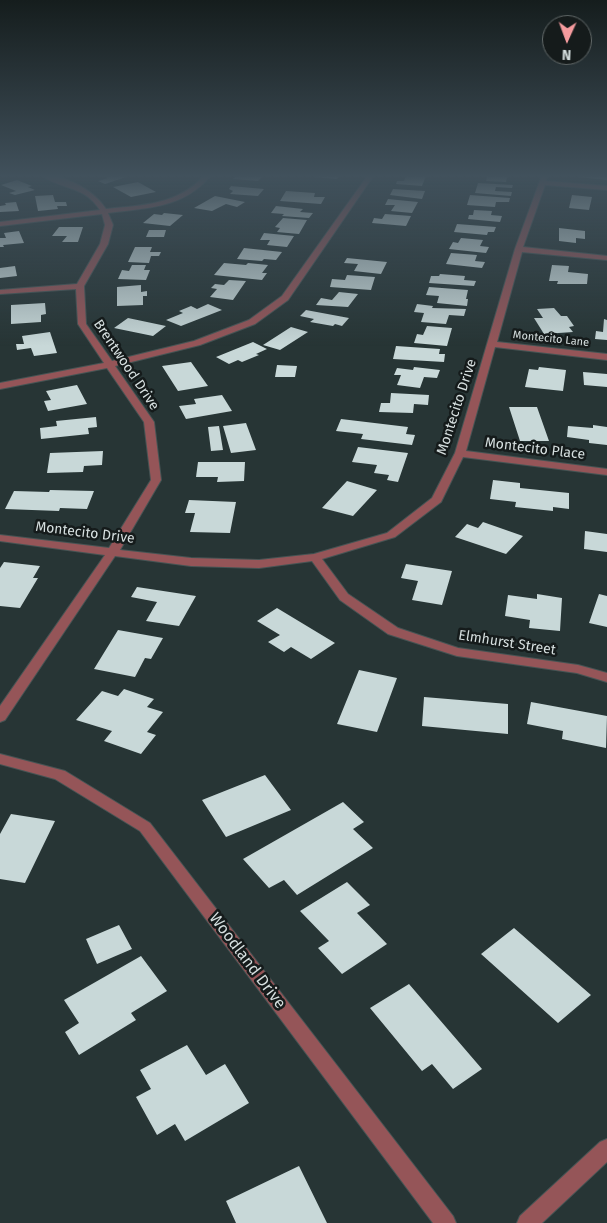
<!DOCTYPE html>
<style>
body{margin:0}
#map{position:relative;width:607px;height:1223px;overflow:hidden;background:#273535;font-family:"Fira Sans",sans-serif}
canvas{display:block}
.north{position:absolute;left:542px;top:15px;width:50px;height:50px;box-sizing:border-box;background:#151b1b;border:1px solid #626969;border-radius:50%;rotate:182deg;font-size:14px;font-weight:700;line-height:20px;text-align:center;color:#d6dfdf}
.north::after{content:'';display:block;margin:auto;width:18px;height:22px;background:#f59b9e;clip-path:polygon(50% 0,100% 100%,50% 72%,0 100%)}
</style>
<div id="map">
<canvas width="607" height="1223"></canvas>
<div class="north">N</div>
</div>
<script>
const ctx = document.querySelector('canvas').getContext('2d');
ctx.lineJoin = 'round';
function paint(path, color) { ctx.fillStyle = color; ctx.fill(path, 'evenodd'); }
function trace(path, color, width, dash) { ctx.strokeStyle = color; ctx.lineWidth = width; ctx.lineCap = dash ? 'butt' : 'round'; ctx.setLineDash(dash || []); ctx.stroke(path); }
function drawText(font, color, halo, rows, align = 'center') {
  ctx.font = font + ' "Fira Sans",sans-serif'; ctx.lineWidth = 5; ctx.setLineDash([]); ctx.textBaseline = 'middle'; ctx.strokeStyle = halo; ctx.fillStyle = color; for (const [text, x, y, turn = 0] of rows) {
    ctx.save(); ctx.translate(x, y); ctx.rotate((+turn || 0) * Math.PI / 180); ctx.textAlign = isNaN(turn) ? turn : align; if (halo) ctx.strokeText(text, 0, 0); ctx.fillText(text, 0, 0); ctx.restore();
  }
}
paint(new Path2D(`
 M100 175H119L126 177 105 184 98 181 108 178Z
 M237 175H264L258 181 233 179Z
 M315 175H340L337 179 313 177Z
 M406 175 426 176 422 186 396 184 397 181H404Z
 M491 175H508L506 182 486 181 487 176Z
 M578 175 607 176V180L577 177Z
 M17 180 32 186 28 187 35 190 15 195 9 193 16 191 1 185Z
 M138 182 156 192 131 197 113 187Z
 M478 183 513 185 512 188 496 187 495 191 512 192 511 196 475 193Z
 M231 186 264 189 258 196 230 194 233 191 229 189Z
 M393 189 425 191 422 199 390 195Z
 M286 191 315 193 314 197H325L321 204 280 201Z
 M53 195 55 202H66L67 206H57L58 209 38 211 35 196Z
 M470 195 510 198 509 202H496L495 207 467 205Z
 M572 195 592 197 589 210 569 208Z
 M215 196 245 202 237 207 226 204 212 211 194 208Z
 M388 199 418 202 412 213 391 211 395 205H385Z
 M16 202 19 211 0 212V206L6 205 5 203Z
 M276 206 303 209 300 212 313 213 309 218 282 216 284 214 271 213Z
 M474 210 492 211 491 215 502 216 500 222 468 219 469 215H473Z
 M164 213 183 215 170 226 143 223 154 214 162 215Z
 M385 214 411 216 406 226 372 223 374 218 382 219Z
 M283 218 307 220 299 234 277 232 280 228 275 227Z
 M457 224 496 227 494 232H488L487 235 454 232Z
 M59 227H83L78 242H62L67 236H77H52Z
 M559 228 585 231V239L576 238V243L559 241Z
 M149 230H166L164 237H146Z
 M19 231 24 243 3 245 4 247H0V238H6L4 233Z
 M264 233 294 236 287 247 267 245 270 240H260Z
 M461 238 483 240 480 246 489 247 486 253 449 249 453 242 458 243Z
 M135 247H152L150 252H161L159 256H151L149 263 128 262Z
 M244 248 282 252 276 260 264 259 262 261 237 259Z
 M451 253 477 255 475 261 485 262 482 268 446 264Z
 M347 258 387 262 381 274 354 271 358 264 344 263Z
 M224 263 246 265 248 263 268 265 262 273H267L262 280 214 275Z
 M132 265H146L144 270H150L146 280 118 279 122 270 129 271Z
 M552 265 569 266 568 272 588 274 587 284H557L558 281H549Z
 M15 266 17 276 0 278V268Z
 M440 274 465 276 464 280 476 281 474 286 429 283 431 276H439Z
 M347 275 375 277 371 290 330 287 332 279 345 280Z
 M229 280 246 281 233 300 210 297 217 289 211 288 215 284 224 285Z
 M141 285V292L147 291V296H143V305L117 306V287Z
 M429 287 468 290 466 299H468L467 306 437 303 439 296 426 295Z
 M339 292 358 294 348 307 316 305 321 298 332 300Z
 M45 303 46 314 41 315V322L11 324V305Z
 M208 304 222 310 181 326 166 320 183 313 179 311 191 306 197 309Z
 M417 304 433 306 432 308 466 309 464 316 449 315 446 324 421 322 424 313 414 312Z
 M554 308 561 316H567L574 326 569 327 573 332 544 334 534 318H543L537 309Z
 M306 310 349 318 342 326 335 324 333 326 310 322 314 319 300 316Z
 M128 318 166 326 153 336 114 328Z
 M604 319 607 320V340L595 339 596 331 603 332Z
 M427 326 452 328 447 346 414 343 417 334 423 335Z
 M291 327 308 332 280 350 263 345Z
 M50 332 57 353 34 356 31 348 17 350 16 344H24L22 336Z
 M253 342 267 349 256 354 259 355 242 362 238 360 229 364 216 357Z
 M396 346 440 349 439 354H445L444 362 393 359Z
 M191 362 208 386 178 391 162 366Z
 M277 365 297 366 295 377H275Z
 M414 367 440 370 437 378 424 377 420 388 397 385 401 375H394L397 368 413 370Z
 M539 367 566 370 563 391 525 387 529 369 538 370Z
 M583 372 607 374V387L584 385Z
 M77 385 87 404 48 411 44 401 51 400 46 391Z
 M391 393 429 395 428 405 414 404 413 413 379 412 381 403H390Z
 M222 395 232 411 186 419 179 406 196 404 194 399Z
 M509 407H537L549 441H520Z
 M96 417 97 427 88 428 89 434 41 439 40 428 57 426 56 421Z
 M341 419 408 427 406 434 415 435 412 445 361 439 363 434 336 431Z
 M246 423 256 450 231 453 223 426Z
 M593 425 607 427V445L589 443V440L567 437 568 426 593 428Z
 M219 426 223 450 211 451 208 427Z
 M358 447 408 453 398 482 387 480 389 475 374 473 377 465 352 462Z
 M103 451 102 465 84 466 83 472 47 473 50 453Z
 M198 462H245L244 481 217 482 218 477H196Z
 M493 480 520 483V488L569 493V509L553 507V511L515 507 516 502 490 499Z
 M347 481 377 490 353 516 322 508Z
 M50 490 94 491 87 509 60 508 59 511 5 509 14 491 49 492Z
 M189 500 236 502 230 533 190 532 195 513H185Z
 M483 522 523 536 506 554 455 537 467 524 478 528Z
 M585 531 607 534V552L584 549Z
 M4 562 40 566 33 578H38L20 608 0 606V568Z
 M406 564 452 571 442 605 412 600 418 581 401 578Z
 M137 587 196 596 179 626 146 621 157 602 131 597Z
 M537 594 562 598 560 631 529 628 530 620 505 616 508 595 537 599Z
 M599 594 607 596V627L589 623Z
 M277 608 335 643 311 659 291 647 284 652 268 642 280 635 257 621Z
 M118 630 163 638 151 659 145 658 135 677 94 669Z
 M359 670 397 678 377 732 337 724Z
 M124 689 154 699 147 707 163 712 147 732 156 735 141 754 104 741 112 731 76 720 102 691 118 696Z
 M424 697 508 704V734L422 726Z
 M531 702 607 716 606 748 562 739 563 731 527 724Z
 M265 775 291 810 226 837 202 800Z
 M343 802 364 822 353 829 373 848 297 895 284 880 269 888 243 859Z
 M11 814 55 821 25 883 0 879V834Z
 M347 882 370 905 357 913 387 944 342 974 318 948 329 941 300 911Z
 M119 925 132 949 97 964 86 939Z
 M514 928 591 995 558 1023 481 954Z
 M141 956 167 991 131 1013 136 1020 79 1055 65 1032 79 1023 64 1000Z
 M409 984 482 1069 453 1089 432 1064 422 1071 370 1008Z
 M187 1045 206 1075 225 1064 249 1103 185 1141 175 1124 157 1135 136 1097 151 1089 140 1070Z
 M299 1166 327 1223H236L226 1201Z`), '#c8d8d8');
const minor = new Path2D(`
 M41 175C65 175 93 189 106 209 143 205 178 205 205 175H211C185 208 147 208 108 213L113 225 108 244 84 286 86 324 112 361 194 341 249 320 282 296 368 175H374L288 300 255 324 200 345 115 366 154 422 161 480 120 550 191 558 259 560 314 554 387 533 432 498 455 453 515 249 542 175H548L546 181 607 186V190L545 185 523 247 607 256V260L522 252 497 342 607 354V360L495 347 466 451 607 469V475L463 457 441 502 395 537 322 559 348 594 398 628 458 648 578 665 607 673V682L577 673 457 656 388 634 340 600 312 561 259 568 191 566 115 556 5 720 0 722V706L105 555 0 541V535L109 548 151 480 144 422 107 368 0 389V383L104 363 78 324 76 289 0 294V290L77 284 100 244 105 225 102 214 0 226V222L100 210C84 185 61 190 41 175Z
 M0 754 65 771 150 823 453 1216 456 1223H433L140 831 55 779 0 764Z
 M607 1139V1162L542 1223H517L520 1216 600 1142Z`);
trace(minor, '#465454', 2);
paint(minor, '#955558');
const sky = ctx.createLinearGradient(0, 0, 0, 346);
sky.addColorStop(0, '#151d1d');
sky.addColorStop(0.51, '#41515c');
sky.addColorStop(1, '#41515c00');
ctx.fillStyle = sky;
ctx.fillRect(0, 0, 607, 346);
drawText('11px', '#d6dfdf', '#151b1b', [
 ["Montecito Lane",551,339,6]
]);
drawText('14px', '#d6dfdf', '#151b1b', [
 ["Brentwood Drive",126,365,56],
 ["Montecito Drive",457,407,-72],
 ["Montecito Place",535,449,7],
 ["Montecito Drive",85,533,7],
 ["Elmhurst Street",507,643,9]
]);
drawText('16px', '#d6dfdf', '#151b1b', [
 ["Woodland Drive",247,961,53]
]);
</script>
